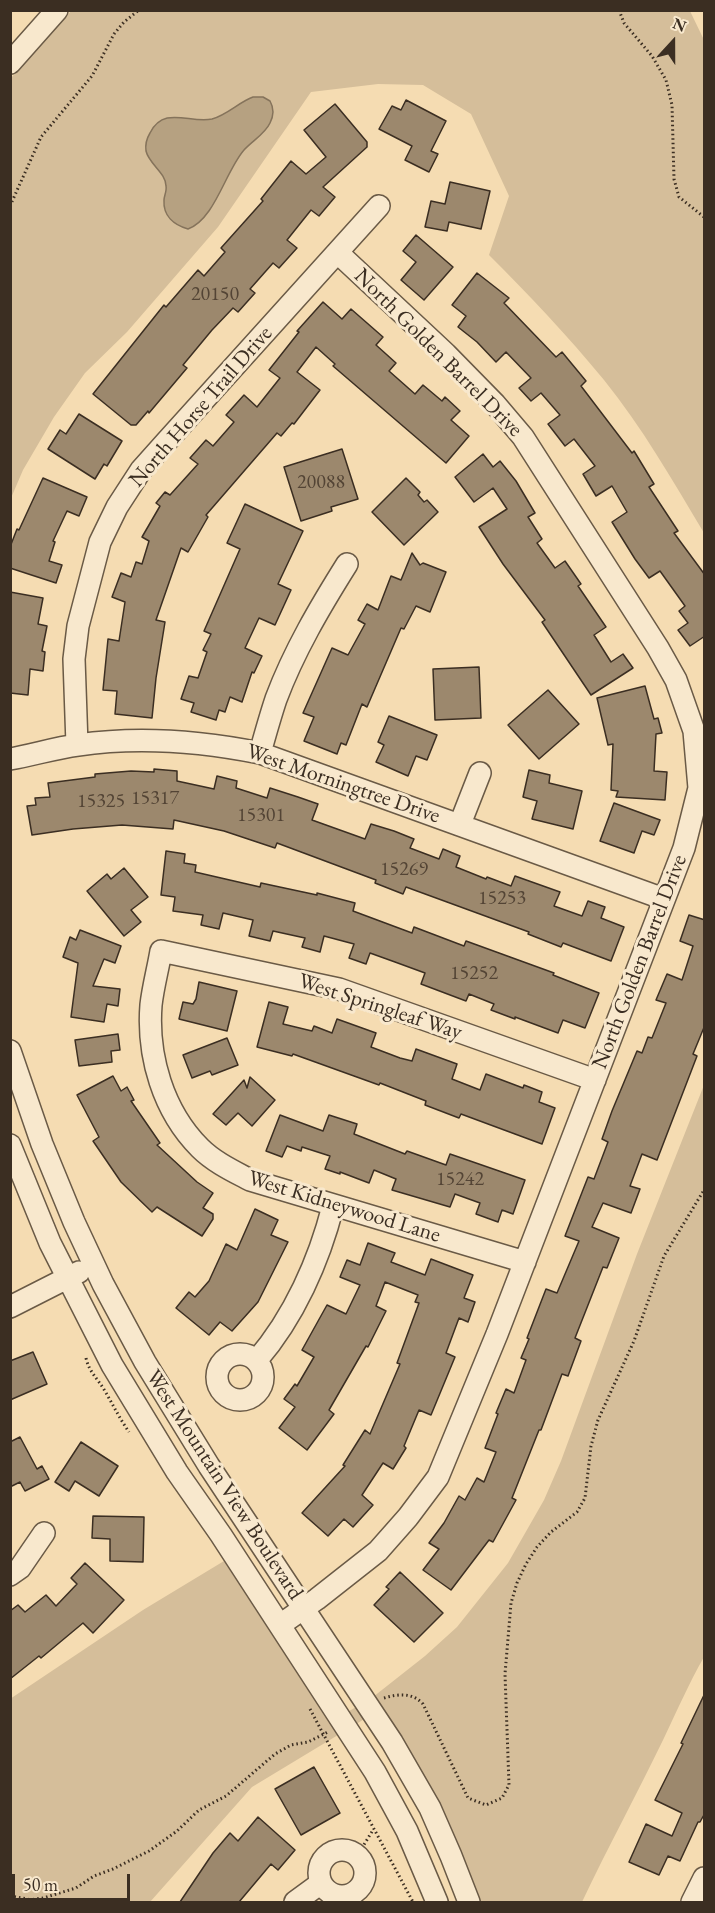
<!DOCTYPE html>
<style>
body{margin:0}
#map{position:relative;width:715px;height:1913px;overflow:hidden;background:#f5dcb2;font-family:"EB Garamond",serif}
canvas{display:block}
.frame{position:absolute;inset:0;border:12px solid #3b2e22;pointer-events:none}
.north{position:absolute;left:643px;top:12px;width:60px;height:60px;-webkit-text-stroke:4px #f8e8cd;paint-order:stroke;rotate:21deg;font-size:16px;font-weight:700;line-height:24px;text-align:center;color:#3b2e22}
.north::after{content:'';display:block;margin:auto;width:21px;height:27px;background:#3b2e22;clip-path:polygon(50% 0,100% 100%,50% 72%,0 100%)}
.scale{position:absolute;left:12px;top:1874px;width:118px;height:27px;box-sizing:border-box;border:3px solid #3b2e22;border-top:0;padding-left:8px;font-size:18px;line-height:21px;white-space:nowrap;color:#3b2e22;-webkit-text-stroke:4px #f8e8cd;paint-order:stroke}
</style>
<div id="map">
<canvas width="715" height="1913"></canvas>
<div class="frame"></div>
<div class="north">N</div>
<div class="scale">50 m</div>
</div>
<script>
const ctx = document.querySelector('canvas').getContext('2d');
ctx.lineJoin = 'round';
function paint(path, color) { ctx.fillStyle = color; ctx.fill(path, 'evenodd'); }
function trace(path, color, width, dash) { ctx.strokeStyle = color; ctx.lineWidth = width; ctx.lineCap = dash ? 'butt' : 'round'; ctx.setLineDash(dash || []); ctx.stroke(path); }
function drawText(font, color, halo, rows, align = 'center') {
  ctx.font = font + ' "EB Garamond",serif'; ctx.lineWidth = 6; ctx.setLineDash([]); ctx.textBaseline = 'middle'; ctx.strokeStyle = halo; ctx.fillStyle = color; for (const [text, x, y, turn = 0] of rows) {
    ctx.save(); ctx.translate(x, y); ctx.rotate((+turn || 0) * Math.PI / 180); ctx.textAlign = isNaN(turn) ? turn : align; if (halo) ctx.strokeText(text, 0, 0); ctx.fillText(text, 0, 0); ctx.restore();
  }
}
paint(new Path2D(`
 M71 11H690L704 40V533C673 481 642 427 604 380 568 336 529 295 489 255L509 196 471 114 423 85 378 84 311 92 218 227 127 332 85 373 54 417 23 470 11 498V78Z
 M704 1085V1657C689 1683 677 1711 664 1738 637 1794 608 1847 582 1902H479L453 1836 381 1709 252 1787 150 1902H11L10 1699 143 1610 224 1561 329 1723 373 1697 425 1656 457 1627 508 1563 544 1500 561 1461 637 1254Z`), '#d5be9a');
const water = new Path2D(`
 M253 97H263L270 101C274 108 274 115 270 123 265 134 252 141 244 150 225 172 215 219 188 229 174 225 163 216 164 200 164 196 167 191 166 186 166 173 149 164 146 151 145 144 147 138 150 133 164 105 190 124 212 119 227 115 239 102 253 97Z`);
paint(water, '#b6a181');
trace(water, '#85735b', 1.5);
const building = new Path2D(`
 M406 100 446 121 431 151 438 154 429 172 405 160 412 146 379 129 392 106 401 110Z
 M335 104 367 142V147L323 187 335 197 319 216 311 210 287 240 297 248 279 268 273 263 250 289 255 293 238 312 233 308 212 330 183 365 187 368 149 413 148 411 136 425H131L93 394 164 305 166 307 198 270 204 276 225 252 221 248 263 201 261 199 291 161 306 174 326 157 304 130Z
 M450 182 490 191 481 229 449 222 447 231 425 227 431 201 445 204Z
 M416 235 453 267 424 300 401 280 416 262 403 251Z
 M477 273 509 298 504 303 556 357 562 352 586 381 581 386 632 453 634 451 654 484 649 487 678 531 674 533 705 575V636L690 646 678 630 688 623 679 611 685 606 660 571 649 578 635 559 612 522 627 512 612 486 596 496 583 474 595 466 574 439 565 446 548 424 560 415 541 393 531 401 519 388 531 378 506 352 496 362 477 342 458 327 466 316 452 305Z
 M323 302 342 319 351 309 383 337 376 345 396 363 389 371 415 394 423 385 442 401 445 397 460 411 451 420 469 436 446 463 333 366 335 364 316 347 297 372 320 390 294 424 292 423 281 436 277 433 206 515 208 517 188 552 181 548 156 620 165 622 156 678 152 718 115 714 117 691 103 690 108 639 119 641 125 602 112 597 121 573 131 577 136 562 142 564 149 541 142 537 160 506 156 503 165 492 170 495 198 464 190 458 206 440 213 446 234 422 226 415 244 395 257 407 280 378 269 370 299 332 297 331Z
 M79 414 122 441 107 466 104 464 95 479 48 449 60 430 66 434Z
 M342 449 358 499 331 507 332 511 301 521 284 467Z
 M483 454 493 467 500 461 516 481 535 513 528 517 542 539 537 543 555 568 565 561 581 584 578 586 606 627 594 635 611 662 623 654 633 668 591 695 542 622 545 620 503 564 479 527 507 509 493 488 474 502 455 477Z
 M43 478 87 497 79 516 67 511 53 541 55 542 49 561 62 565 56 583 10 568V547L17 529 19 530Z
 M406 478 420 492 418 495 424 502 427 500 438 512 404 545 372 512Z
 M245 504 303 531 278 584 291 590 275 625 259 618 245 648 262 656 254 673 252 672 242 702 230 697 225 712 219 710 216 720 191 712 194 703 181 699 189 676 198 678 207 652 203 650 211 634 204 631 240 549 227 543Z
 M412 553 420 565 423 563 446 572 430 612 416 606 404 629 401 628 367 707 362 704 346 745 341 743 337 754 304 741 314 717 303 713 332 648 348 655 365 624 358 620 367 604 378 610 391 576 401 580Z
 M10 592 43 598 38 624 47 626 42 651 45 652 43 671 30 669 28 695 10 693Z
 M479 667 481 718 435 720 433 669Z
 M645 686 654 719 658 718 662 733 656 734 654 771 667 772 665 800 616 797 618 791 611 790 613 744 608 745 597 698Z
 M548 690 579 724 539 759 508 725Z
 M389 716 437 735 427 760 416 756 408 776 376 762 384 745 378 742Z
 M154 769 177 771V781L214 789 217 776 237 781 236 788 267 798 270 788 298 797 318 804 312 820 365 839 371 824 394 831 414 839 410 848 439 859 443 849 460 856 456 867 486 879 487 877 511 886 515 876 560 892 554 906 582 916 588 901 605 907 601 918 624 927 611 961 563 943 561 947 528 934 529 932 406 887 403 894 375 883 376 880 277 843 275 848 224 831 174 820 173 829 122 825 73 829 32 835 27 806 36 805 35 798 50 797 48 783 95 777V774L131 771 154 772Z
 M529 770 550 775 549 783 582 791 573 829 532 819 537 801 523 797Z
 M614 803 660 820 654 835 642 831 634 853 600 841Z
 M166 851 185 854 184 863 196 865 195 872 260 887 261 883 317 895V893L355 903 353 911 412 933 414 927 464 946 466 941 554 973 553 975 599 993 585 1028 563 1020 558 1033 515 1017V1019L491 1010 494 1004 469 994 466 1001 421 984 425 973 395 962 370 953 366 964 349 958 354 944 324 936 320 952 302 947 305 938 273 931 270 941 249 936 253 920 223 913 219 929 201 925 203 915 173 911 175 897 161 895Z
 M124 868 148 897 131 910 141 922 124 936 87 891 107 874 111 879Z
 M689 915 705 920V1025L693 1054 697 1056 657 1160 642 1154 630 1186 640 1189 631 1213 603 1203 592 1227 619 1238 607 1268 603 1267 575 1338 581 1341 568 1376 562 1374 541 1430H539L512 1498 516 1500 493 1542 489 1540 451 1590 423 1570 439 1549 429 1543 444 1523 459 1496 465 1500 477 1478 484 1482 496 1452 485 1448 498 1414 496 1413 506 1389 514 1393 526 1360 521 1358 529 1339 527 1338 546 1289 557 1293 579 1241 565 1236 588 1177 594 1179 608 1142 602 1139 612 1111 637 1051 642 1053 648 1037 652 1038 666 1003 656 1000 667 974 682 980 693 946 680 941Z
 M80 930 121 946 115 963 104 959 93 986 120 989 118 1006 107 1004 104 1022 71 1017 78 963 63 957 70 937 76 940Z
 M199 982 237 991 227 1031 179 1019 183 1002 193 1004 196 999Z
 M269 1002 288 1007 283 1024 312 1031 314 1026 332 1033 337 1019 376 1033 371 1047 400 1058 412 1061 416 1049 457 1064 452 1079 480 1090 486 1074 523 1088 524 1085 542 1092 539 1102 555 1108 542 1144 461 1114 459 1118 425 1105 426 1101 380 1083 379 1085 293 1054 292 1056 257 1047Z
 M118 1034 120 1050 111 1051 112 1062 79 1066 75 1040Z
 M227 1038 238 1065 212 1075 210 1071 192 1078 183 1055Z
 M113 1076 121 1091 127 1087 134 1100 131 1101 160 1143 157 1145 197 1182 213 1193 203 1208 213 1214V1219L202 1236 157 1207 152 1212 121 1182 93 1141 99 1137 77 1095Z
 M250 1077 275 1100 252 1126 238 1113 226 1125 213 1114 244 1080 247 1088Z
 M280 1115 323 1131 329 1115 357 1124 354 1134 405 1154 407 1151 446 1165 450 1154 525 1180 513 1214 502 1210 498 1222 476 1214 480 1203 455 1194 450 1207 392 1190 396 1179 374 1170 369 1183 340 1172V1174L325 1169 330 1156 302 1147 301 1151 287 1146 282 1157 266 1151Z
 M255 1209 278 1220 271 1235 288 1242 258 1302 232 1331 220 1322 209 1335 176 1308 189 1292 195 1297 209 1281 226 1244 237 1250Z
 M368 1243 395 1253 391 1262 425 1275 431 1259 473 1275 464 1298 475 1302 468 1322 459 1318 446 1353 455 1357 431 1415 419 1410 404 1446 406 1448 393 1469 383 1463 362 1495 373 1505 353 1527 344 1519 328 1536 302 1513 345 1466 343 1465 365 1430 370 1434 400 1364 397 1363 419 1303 415 1302 418 1295 385 1282 376 1306 386 1311 368 1347 366 1346 329 1410 334 1414 307 1450 279 1428 295 1407 284 1399 295 1384 297 1386 314 1357 302 1350 327 1305 346 1314 360 1285 340 1277 347 1260 360 1265Z
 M33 1352 47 1384 10 1400V1361Z
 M20 1437 37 1469 42 1466 49 1479 25 1491 20 1482 10 1487V1442Z
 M81 1442 118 1466 99 1496 75 1481 69 1491 55 1482Z
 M93 1516 144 1517 143 1562 110 1561V1539L92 1538Z
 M85 1563 124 1600 93 1633 83 1623 41 1658 39 1656 10 1679V1611L18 1605 25 1612 46 1595 56 1606 77 1584 71 1578Z
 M400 1572 443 1613 414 1642 374 1605 389 1589 386 1587Z
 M705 1693V1813L700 1822H698L680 1861 668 1856 659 1875 629 1862 646 1824 672 1836 682 1813 655 1800 683 1744 681 1743Z
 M314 1767 340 1813 301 1835 275 1789Z
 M258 1817 295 1850 278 1870 271 1864 239 1902H180L213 1853 230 1833 238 1841Z`);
paint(building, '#9c886d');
trace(building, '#3b2e22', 1.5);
const minor = new Path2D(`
 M10 63 57 10
 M77 745 74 659 78 626 100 542 117 507 141 470 166 442 379 206
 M260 753C265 735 270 717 276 699 294 651 320 607 347 564
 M10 759C33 755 55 748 78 745 139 736 200 741 260 753L664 899
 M460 824 480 773
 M10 1051 42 1144 74 1222 103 1284 145 1362 209 1466 392 1742 430 1808 451 1856 469 1902
 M10 1145 50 1243 112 1365 177 1472 221 1535 375 1772 407 1831 437 1902
 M525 1262 250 1180C233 1171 214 1162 200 1148 163 1111 147 1056 151 1005 153 987 158 969 161 951L339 989 595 1080
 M10 1307 79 1272
 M217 1377a23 23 0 1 1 46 0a23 23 0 1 1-46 0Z
 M257 1360C294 1317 319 1261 333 1206
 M10 1575 20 1568 44 1533
 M280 1625 317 1599 378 1551 408 1517 438 1477 497 1334 684 848 699 788 694 731 676 680 658 648 523 437 495 404 446 354 338 253
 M319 1873a23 23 0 1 1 46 0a23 23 0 1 1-46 0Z
 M295 1902 321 1883
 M692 1902 704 1878`);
trace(minor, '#6a5a46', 24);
trace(new Path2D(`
 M619 10 624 23 652 56 666 80 672 105 674 179 679 197 704 217
 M10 206 41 137 92 76 114 34 124 22 139 10
 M86 1358C89 1372 98 1379 105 1391 113 1405 120 1419 129 1432
 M384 1698C398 1694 412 1692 423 1704L468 1798 486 1805 502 1798 509 1785 505 1674 511 1603 517 1583 526 1564 537 1547 551 1532 577 1512 585 1498 591 1446 598 1420 634 1341 664 1256 704 1190
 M310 1709 413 1902
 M357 1856 373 1830
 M10 1896 28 1899
 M15 1902 43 1898 76 1888 94 1876 113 1869 149 1851 177 1831 199 1810 226 1796 275 1754 291 1745 308 1742 328 1732`), '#3b2e22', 3, [1.5, 3]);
trace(minor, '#f8e8cd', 21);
drawText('20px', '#534435', null, [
 ["20150",215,295],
 ["20088",321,483],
 ["15317",155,799],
 ["15325",101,802],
 ["15301",261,816],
 ["15269",404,870],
 ["15253",502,899],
 ["15252",474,974],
 ["15242",460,1180]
]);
drawText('22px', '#3b2e22', '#f8e8cd', [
 ["North Golden Barrel Drive",438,353,45],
 ["North Horse Trail Drive",201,407,-49],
 ["West Morningtree Drive",343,784,19],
 ["North Golden Barrel Drive",640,962,-69],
 ["West Springleaf Way",380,1007,18],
 ["West Kidneywood Lane",344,1207,17],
 ["West Mountain View Boulevard",224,1485,57]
]);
</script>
